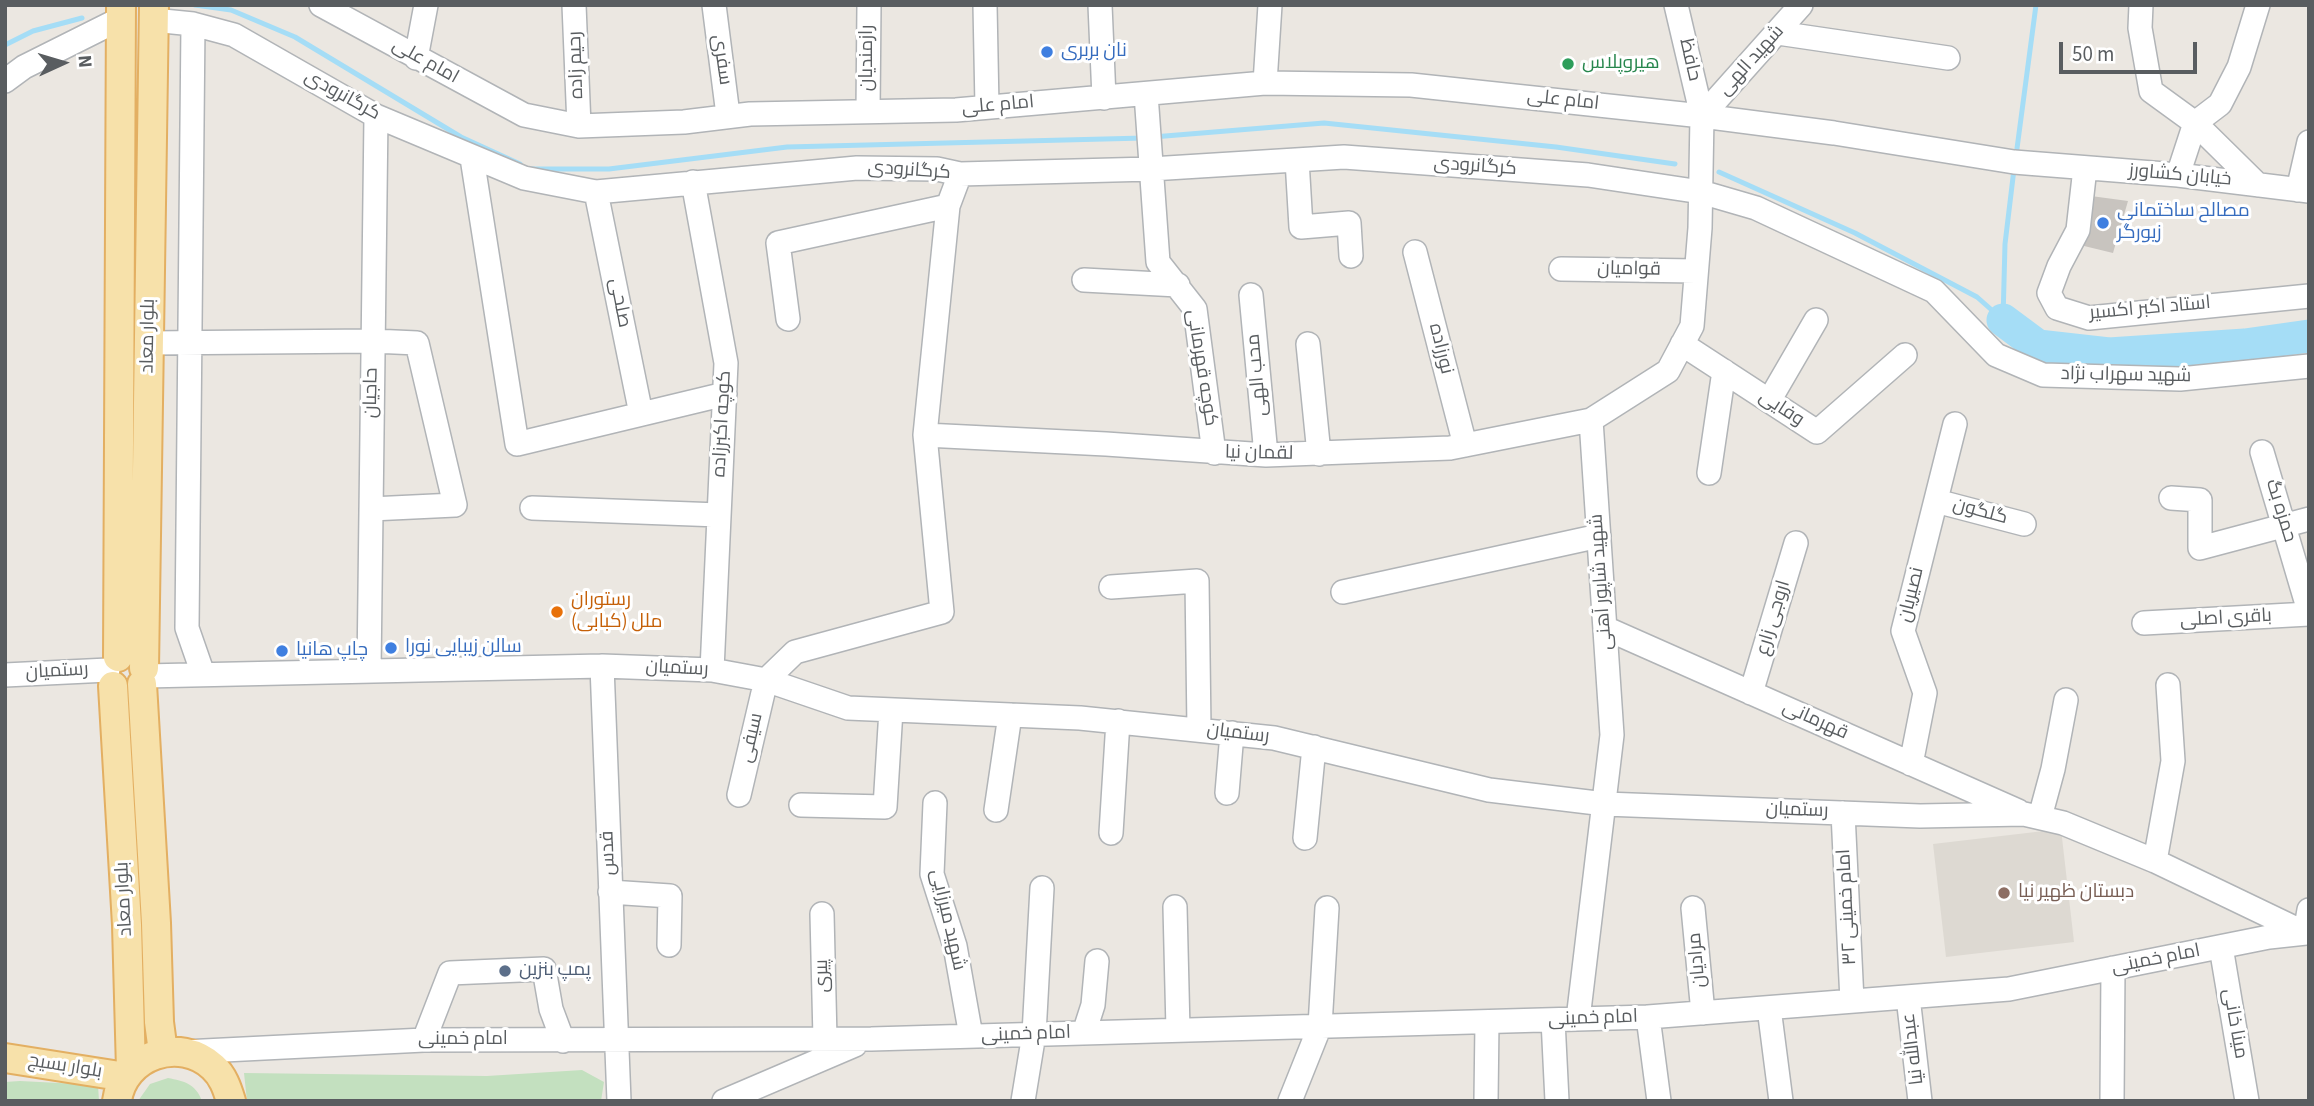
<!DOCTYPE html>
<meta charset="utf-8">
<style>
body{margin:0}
#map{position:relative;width:2314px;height:1106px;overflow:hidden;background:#ebe7e1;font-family:"Source Sans 3",sans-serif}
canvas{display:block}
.frame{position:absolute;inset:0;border:7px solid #595d60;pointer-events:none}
.north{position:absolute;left:28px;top:28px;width:70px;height:70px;-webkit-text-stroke:5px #fff;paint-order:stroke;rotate:86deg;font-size:19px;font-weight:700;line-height:28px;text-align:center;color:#595d60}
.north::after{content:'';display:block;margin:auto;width:24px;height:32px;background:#595d60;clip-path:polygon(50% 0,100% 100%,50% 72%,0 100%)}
.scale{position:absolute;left:2059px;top:42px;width:138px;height:32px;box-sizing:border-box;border:4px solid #595d60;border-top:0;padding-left:9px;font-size:21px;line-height:24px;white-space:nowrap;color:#595d60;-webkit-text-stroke:5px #fff;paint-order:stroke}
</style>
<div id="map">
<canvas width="2314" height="1106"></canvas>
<div class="frame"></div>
<div class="north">N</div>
<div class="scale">50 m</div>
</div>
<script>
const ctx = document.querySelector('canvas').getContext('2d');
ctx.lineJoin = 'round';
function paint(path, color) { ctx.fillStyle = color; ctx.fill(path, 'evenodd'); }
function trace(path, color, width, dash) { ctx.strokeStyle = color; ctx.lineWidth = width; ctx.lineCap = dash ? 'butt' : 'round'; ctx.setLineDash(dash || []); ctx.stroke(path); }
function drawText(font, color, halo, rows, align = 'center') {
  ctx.font = font + ' "Source Sans 3",Cairo,sans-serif'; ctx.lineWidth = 6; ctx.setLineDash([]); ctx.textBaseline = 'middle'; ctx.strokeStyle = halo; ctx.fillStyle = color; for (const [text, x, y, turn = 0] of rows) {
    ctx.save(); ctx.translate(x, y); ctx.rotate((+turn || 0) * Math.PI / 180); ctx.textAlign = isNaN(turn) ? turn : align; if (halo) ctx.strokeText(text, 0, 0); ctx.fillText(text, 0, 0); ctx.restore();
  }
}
paint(new Path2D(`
 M2061 829 2074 942 1946 957 1933 844Z`), '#ddd9d2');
paint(new Path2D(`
 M582 1070 604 1082 601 1101H247L244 1073 487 1076Z
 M168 1078C184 1081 196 1084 202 1101H138L150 1084Z
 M20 1081 98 1085 99 1101H5V1082Z`), '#c3e0bf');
trace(new Path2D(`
 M195 5 231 10 295 37 461 137 520 164
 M5 45 33 31 82 18
 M1153 137 1324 123 1556 147 1675 164
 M2016 156 2036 5
 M532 169H609L787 147 1144 138
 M1719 172 1855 233 1977 297 2003 320
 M2003 320 2005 244 2014 169`), '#a5ddf6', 5);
trace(new Path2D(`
 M2003 320 2038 346 2109 354 2245 345 2309 336`), '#a5ddf6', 33);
paint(new Path2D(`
 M2091 196 2128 201 2113 253 2080 245Z`), '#c8c4bf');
const minor = new Path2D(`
 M321 5 524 115 579 126 684 122 750 114 956 110 1265 83 1411 85 1702 116 1834 133 2014 162 2178 175 2309 191
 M574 5 579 126
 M714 5 728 115
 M985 5 987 107
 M1100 5 1104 98
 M2141 5 2140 28 2151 91 2195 123 2258 185
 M153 20 193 24 234 35 376 116 524 178 596 192 857 168 937 169 960 174 1151 169 1344 157 1588 175 1701 192 1756 208 1934 291 1996 355 2043 375 2180 379 2309 366
 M193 24 187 628 203 674
 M1778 33 1948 58
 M416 58 426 5
 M5 81 24 67 120 19
 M1265 83 1270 5
 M1146 94 1158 262 1195 309 1214 453
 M868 111 869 5
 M1702 116 1801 5
 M2195 123 2220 104 2239 67 2258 5
 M472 158 517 444 725 394
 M1297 160 1301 227 1349 223 1351 256
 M2085 168 2078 230 2059 266 2049 293 2057 308 2089 318 2309 296
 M2178 175 2195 123
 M693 182 726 363 712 670
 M2298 190 2309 142
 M596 192 641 414
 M1415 252 1465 445
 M1561 269 1696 271
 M1084 280 1178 285
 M1251 295 1266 455
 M788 319 778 243 948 206
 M149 343 373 341 417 343 455 505 371 509
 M1308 344 1319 454
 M1682 344 1817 432 1905 355
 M1769 401 1816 320
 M925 435 1106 444 1266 455 1450 448 1591 420
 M2262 452 2309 611
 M1709 473 1724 371
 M2171 498 2200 500V548L2309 519
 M1936 501 2024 524
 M532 508 719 515
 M1111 587 1197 581 1199 729
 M1343 592 1599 536
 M2144 623 2309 614
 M1605 628 2018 811
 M602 666 619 1101
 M369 670 376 116
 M5 675 108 670
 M145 676 602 666 712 670 766 680 848 708 1080 718 1274 738 1489 790 1605 804 1920 816 2024 814 2063 823 2155 861 2305 933 2309 910
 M1751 693 1796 543
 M1911 764 1925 693 1903 631 1955 424
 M1227 793 1232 733
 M739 795 766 680 795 652 942 612 925 435 948 206 960 174
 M935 803 932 874 955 946 971 1036
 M801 805 885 807 891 710
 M996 810 1010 715
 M1843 813 1852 1001
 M2040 817 2053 769 2066 700
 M1111 833 1118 721
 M1305 838 1314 747
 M2155 861 2173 761 2168 685
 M610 892 670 896 669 945
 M1175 907 1178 1030
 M1693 908 1703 1013
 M822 914 825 1039
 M2221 947 2247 1101
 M1908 997 1920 1101
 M1769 1008 1781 1101
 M1648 1017 1659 1101
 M1578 1019 1612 735 1591 420 1668 371 1692 326 1700 228 1702 116 1676 5
 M1553 1020 1557 1101
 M1084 1033 1093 1005 1097 961
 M424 1040 450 973 544 969 551 1009 563 1041
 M184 1052 424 1040 871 1039 1648 1017 2009 989 2269 937 2306 933
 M724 1101 855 1045
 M1023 1101 1034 1034 1042 888
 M1290 1101 1320 1026 1327 908
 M1486 1101 1487 1022
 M2112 1101 2113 968`);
const major = new Path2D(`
 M118 657 121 5
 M144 668 154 5
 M142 684 156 923 159 1022 163 1052
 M113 686 127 925 131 1070
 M5 1058 126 1077
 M117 1101C123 1055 180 1036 213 1067 223 1076 227 1088 231 1101`);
trace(minor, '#b1b4b7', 26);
trace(major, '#e3af62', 32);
trace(minor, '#fff', 23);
trace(major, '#f7e1aa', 28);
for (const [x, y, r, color] of [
 [1047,52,7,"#3f7fe0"],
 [1568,64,7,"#2e9e5b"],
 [2103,223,7,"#3f7fe0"],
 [557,612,7,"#e8710a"],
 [391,648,7,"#3f7fe0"],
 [282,651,7,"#3f7fe0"],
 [2004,893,7,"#8d6e63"],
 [505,971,7,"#5c6f8a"]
]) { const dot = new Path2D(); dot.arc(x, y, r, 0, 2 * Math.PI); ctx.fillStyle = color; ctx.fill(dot); trace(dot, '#fff', 2.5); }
drawText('19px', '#366cbe', '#fff', [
 ["نان بربری",1061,52],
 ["مصالح ساختمانی",2117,212],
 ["زیورگر",2117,234],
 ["سالن زیبایی نورا",405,648],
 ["چاپ هانیا",296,651]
], 'left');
drawText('19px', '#595d60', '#fff', [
 ["رازمندیان",868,58,-90],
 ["سفری",721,60,82],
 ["حافظ",1689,60,77],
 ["شهید الهی",1752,61,-48],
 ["امام علی",425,62,29],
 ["رحیم زاده",577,65,-92],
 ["کرگانرودی",342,96,29],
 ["امام علی",1563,101,6],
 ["امام علی",998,106,-5],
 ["کرگانرودی",1475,167,4],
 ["کرگانرودی",909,171,4],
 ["خیابان کشاورز",2180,176,5],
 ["قوامیان",1629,270,1],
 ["صلحی",619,303,79],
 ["استاد اکبر اکسیر",2150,309,-5],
 ["بلوار معاد",149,336,-89],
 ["نورزاده",1440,349,76],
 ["کوچه قهرمانی",1201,368,81],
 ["محب الهی",1258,375,-95],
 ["شهید سهراب نژاد",2126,376,1],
 ["حاجیان",372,393,-89],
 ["وفایی",1781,409,33],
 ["کوچه اکبرزاده",723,424,-87],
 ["لقمان نیا",1259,454,1],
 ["حمزه بگ",2280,511,73],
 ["گلگون",1980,512,15],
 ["شهید شاپور آهنی",1602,582,-94],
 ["نصیریان",1912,595,-76],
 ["اروجی زارع",1774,618,-73],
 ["باقری اصلی",2226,619,-3],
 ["رستمیان",677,669,3],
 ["رستمیان",57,672,-3],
 ["قهرمانی",1815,721,24],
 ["رستمیان",1238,734,7],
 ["سیفی",752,738,-77],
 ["رستمیان",1797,811,2],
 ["قدس",609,853,-92],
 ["بلوار معاد",125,899,-93],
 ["امام خمینی ۳۲",1848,907,-93],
 ["شهید میرزایی",947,920,77],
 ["مرادیان",1698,960,-95],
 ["امام خمینی",2156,960,-11],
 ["پیری",823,976,-91],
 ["امام خمینی",1593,1019,-2],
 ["مینا خانی",2234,1024,80],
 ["امام خمینی",1026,1035,-2],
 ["امام خمینی",463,1040],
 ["عبدالله نیا",1914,1049,-97],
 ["بلوار بسیج",65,1067,9]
]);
drawText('19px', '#27864d', '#fff', [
 ["هیروپلاس",1582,64]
], 'left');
drawText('19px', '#c56008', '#fff', [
 ["رستوران",571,601],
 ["ملل (کبابی)",571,623]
], 'left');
drawText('19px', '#785e54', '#fff', [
 ["دبستان ظهیر نیا",2018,893]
], 'left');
drawText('19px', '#4e5e75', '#fff', [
 ["پمپ بنزین",519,971]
], 'left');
</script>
